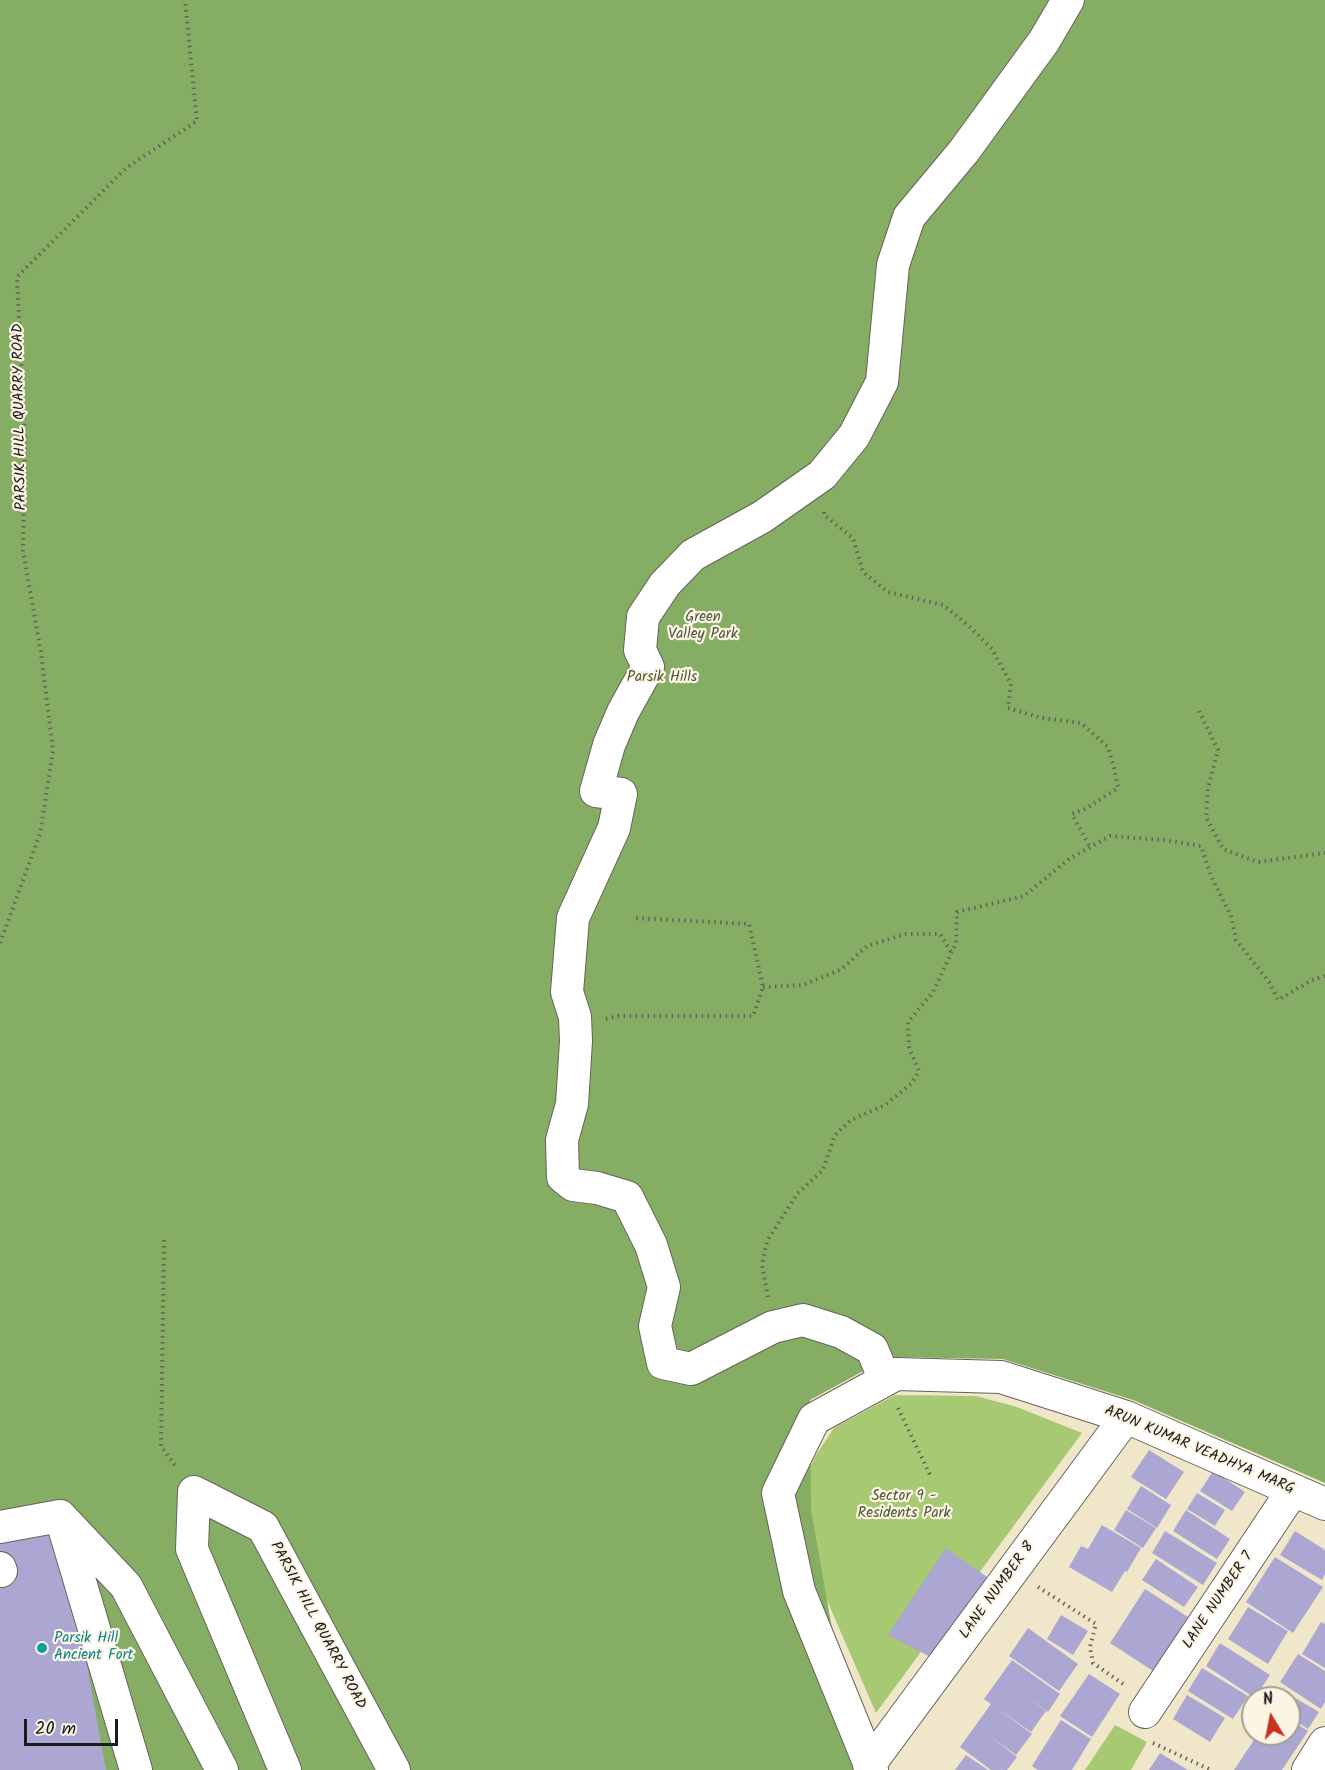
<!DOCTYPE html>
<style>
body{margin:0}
#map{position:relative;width:1325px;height:1770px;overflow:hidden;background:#f0e7ca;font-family:Kalam,sans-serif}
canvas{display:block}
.north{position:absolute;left:1241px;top:1686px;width:60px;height:60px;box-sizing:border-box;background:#fcf5e5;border:2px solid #a29e95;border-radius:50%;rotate:350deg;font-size:16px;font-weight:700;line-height:24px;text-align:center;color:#1c1c1c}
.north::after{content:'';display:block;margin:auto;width:21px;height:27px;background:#c8321e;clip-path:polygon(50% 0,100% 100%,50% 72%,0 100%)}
.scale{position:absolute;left:24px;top:1719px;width:94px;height:27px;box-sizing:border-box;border:3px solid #1c1c1c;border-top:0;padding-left:8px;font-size:18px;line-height:21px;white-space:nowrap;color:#1c1c1c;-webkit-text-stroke:4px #fcf5e5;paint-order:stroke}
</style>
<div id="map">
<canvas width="1325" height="1770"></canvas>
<div class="north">N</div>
<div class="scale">20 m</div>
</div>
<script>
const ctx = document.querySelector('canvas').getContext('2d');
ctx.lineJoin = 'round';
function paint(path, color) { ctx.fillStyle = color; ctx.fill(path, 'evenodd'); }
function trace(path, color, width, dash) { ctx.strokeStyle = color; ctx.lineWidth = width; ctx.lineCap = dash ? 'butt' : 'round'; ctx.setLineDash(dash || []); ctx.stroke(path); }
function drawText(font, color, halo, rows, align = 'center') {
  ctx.font = font + ' Kalam,sans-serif'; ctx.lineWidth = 4.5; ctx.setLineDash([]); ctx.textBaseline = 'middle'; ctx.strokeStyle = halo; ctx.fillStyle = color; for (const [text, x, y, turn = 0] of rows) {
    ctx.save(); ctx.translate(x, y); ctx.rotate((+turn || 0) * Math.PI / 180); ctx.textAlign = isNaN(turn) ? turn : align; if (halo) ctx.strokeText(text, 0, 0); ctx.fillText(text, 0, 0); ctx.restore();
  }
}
paint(new Path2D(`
 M895 1395 976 1396 1017 1407 1082 1433 876 1713 826 1598 798 1492 816 1455 834 1428Z
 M1115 1725 1147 1742 1131 1770H1085Z`), '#a7c972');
paint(new Path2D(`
 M0 0H1325V1483L1133 1400 1003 1359 889 1357 810 1400 811 1510 857 1770H0Z`), '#85ad64');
paint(new Path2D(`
 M1149 1450 1184 1472 1166 1499 1131 1477Z
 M1213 1471 1245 1492 1232 1511 1200 1491Z
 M1141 1486 1171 1505 1157 1528 1127 1509Z
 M1197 1493 1225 1510 1215 1526 1187 1509Z
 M1126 1510 1156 1528 1143 1548 1114 1530Z
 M1186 1510 1230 1539 1217 1559 1173 1531Z
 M60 1516 106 1770H0V1527Z
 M1102 1525 1141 1548 1127 1572 1125 1571 1112 1592 1069 1567 1081 1546 1088 1549Z
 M1165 1531 1217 1563 1203 1585 1152 1553Z
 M1295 1531 1325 1550V1574L1322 1580 1280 1555Z
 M946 1548 997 1584 944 1664 888 1635Z
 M1275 1557 1323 1587 1293 1633 1246 1602Z
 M1156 1559 1198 1587 1184 1607 1142 1580Z
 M1145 1589 1188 1617 1153 1671 1110 1643Z
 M1248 1607 1288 1631 1268 1664 1228 1639Z
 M1061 1615 1088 1631 1073 1655 1047 1639Z
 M1321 1622 1325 1624V1668L1302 1654Z
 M1028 1628 1078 1664 1059 1691 1009 1656Z
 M1220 1643 1270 1675 1255 1698 1206 1666Z
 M1298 1654 1325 1671V1702L1321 1709 1280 1682Z
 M1012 1660 1060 1694 1048 1712 1021 1693 1046 1711 1031 1732 998 1709 1032 1734 1016 1755 990 1736 1017 1757 1007 1770H991L960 1747 991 1704 984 1699Z
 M1202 1668 1248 1696 1233 1719 1188 1691Z
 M1089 1674 1120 1694 1092 1737 1060 1716Z
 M1280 1689 1319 1712 1308 1729 1289 1717V1698H1275Z
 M1187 1695 1225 1718 1210 1742 1173 1719Z
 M1289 1719 1308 1731 1282 1770H1234L1258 1734H1289Z
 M1061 1720 1091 1739 1072 1770H1038L1032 1766Z
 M1160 1753 1188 1770H1149Z
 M966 1755 988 1770H955Z`), '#aba6d2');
const minor = new Path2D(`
 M885 1380 872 1349 841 1332 803 1320 773 1327 691 1369 663 1363 655 1326 664 1287 651 1245 627 1197 597 1188 573 1185 563 1177 562 1140 572 1104 576 1041 575 1017 567 992 573 918 614 828 621 794 596 791 609 745 623 712 648 667 640 650 643 617 665 584 693 555 762 517 822 475 854 436 882 382 893 265 909 217 964 151 1044 41 1068 0
 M62 1521 136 1770
 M0 1527 60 1516 126 1586 222 1770
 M0 1568 1 1571
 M1145 1712 1293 1490
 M869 1765 1126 1417
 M285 1770 192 1549 194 1492 263 1527 394 1770
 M872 1770 799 1591 778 1493 814 1419 896 1374 1001 1377 1126 1417 1325 1504
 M1308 1770 1325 1743`);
trace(minor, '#666359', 34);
trace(new Path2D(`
 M824 512V515L853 538 863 572 888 592 943 605 968 625 992 649 1011 684 1008 708 1042 718 1081 723 1108 747 1114 768 1118 788 1085 809 1072 814 1090 847
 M1199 711 1218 750 1208 788 1206 817 1223 849 1258 862 1325 853
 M0 943 40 834 53 751 41 653 23 551 25 438 17 277 126 168 197 121 185 0
 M763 987 803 985 842 969 867 946 905 934H940L951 952
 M606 1019 618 1016H753L763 987 749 924 634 918
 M164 1240 161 1446 176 1467
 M768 1297 762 1265 767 1241 798 1193 823 1170 835 1135 851 1120 885 1105 911 1084 919 1071 909 1048 908 1022 933 992 956 943 957 912 1024 896 1069 859 1110 836 1164 840 1201 846 1211 876 1231 916 1236 940 1269 982 1278 1000 1312 980 1325 976
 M898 1408 931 1477
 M1038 1587 1096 1624 1090 1647 1093 1663 1126 1686
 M1153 1743 1211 1770`), '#666359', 4, [1.5, 4.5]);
trace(minor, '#fff', 32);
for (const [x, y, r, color] of [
 [42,1648,6,"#0f9aa8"]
]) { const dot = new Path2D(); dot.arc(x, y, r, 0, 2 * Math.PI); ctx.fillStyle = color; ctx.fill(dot); trace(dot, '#fcf5e5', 2); }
drawText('15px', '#1c1c1c', '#fcf5e5', [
 ["PARSIK HILL QUARRY ROAD",21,417,-91],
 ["ARUN KUMAR VEADHYA MARG",1199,1451,23],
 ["LANE NUMBER 8",998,1591,-54],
 ["LANE NUMBER 7",1219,1601,-56],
 ["PARSIK HILL QUARRY ROAD",317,1626,62]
]);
drawText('15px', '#4d593a', '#fcf5e5', [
 ["Green",703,618],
 ["Valley Park",703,635],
 ["Parsik Hills",662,678],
 ["Sector 9 -",904,1497],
 ["Residents Park",904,1514]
]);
drawText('15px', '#0d838f', '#fcf5e5', [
 ["Parsik Hill",54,1639],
 ["Ancient Fort",54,1656]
], 'left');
</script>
